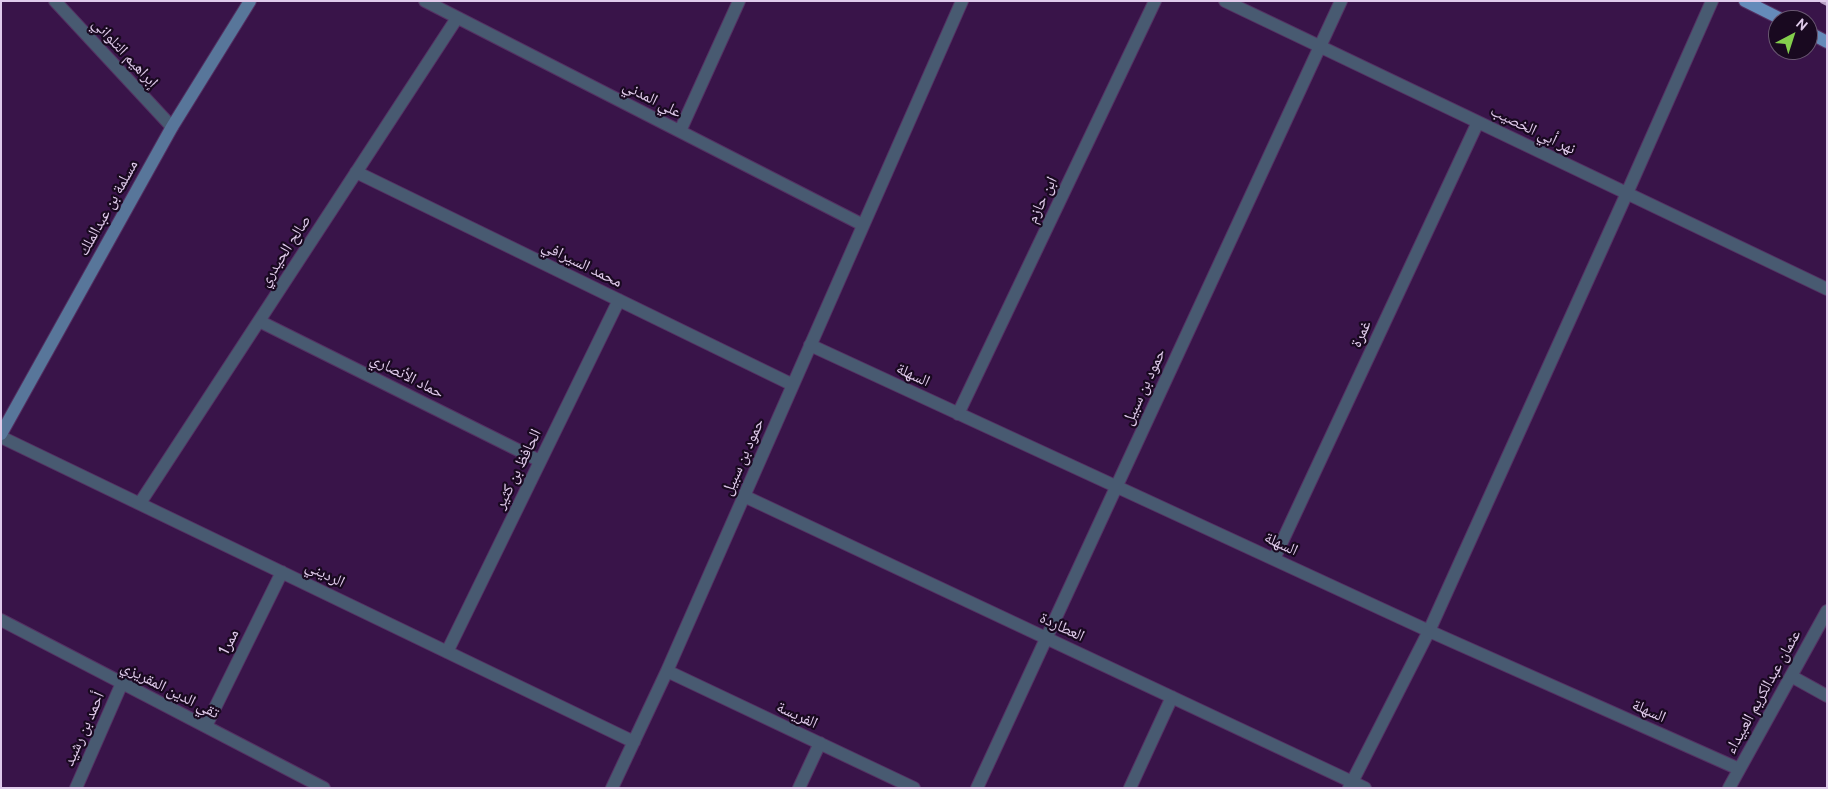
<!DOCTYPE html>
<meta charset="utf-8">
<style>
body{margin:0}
#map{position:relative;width:1828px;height:789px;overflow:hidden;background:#391449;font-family:Cabin,sans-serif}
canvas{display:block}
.frame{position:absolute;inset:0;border:2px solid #e0cbeb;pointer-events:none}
.north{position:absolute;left:1768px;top:10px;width:50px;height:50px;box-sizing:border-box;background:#190920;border:1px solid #695771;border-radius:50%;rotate:40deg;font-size:14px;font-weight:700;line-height:20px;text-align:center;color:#e0cbeb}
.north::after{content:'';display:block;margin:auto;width:18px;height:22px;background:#84cf4d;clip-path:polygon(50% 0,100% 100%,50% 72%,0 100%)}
</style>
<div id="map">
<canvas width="1828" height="789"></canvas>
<div class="frame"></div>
<div class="north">N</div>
</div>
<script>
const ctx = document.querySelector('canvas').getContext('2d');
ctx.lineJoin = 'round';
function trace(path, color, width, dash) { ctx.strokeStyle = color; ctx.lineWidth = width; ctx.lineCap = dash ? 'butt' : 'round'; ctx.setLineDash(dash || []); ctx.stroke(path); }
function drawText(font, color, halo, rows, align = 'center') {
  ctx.font = font + ' Cabin,"Noto Naskh Arabic",sans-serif'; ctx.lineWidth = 4.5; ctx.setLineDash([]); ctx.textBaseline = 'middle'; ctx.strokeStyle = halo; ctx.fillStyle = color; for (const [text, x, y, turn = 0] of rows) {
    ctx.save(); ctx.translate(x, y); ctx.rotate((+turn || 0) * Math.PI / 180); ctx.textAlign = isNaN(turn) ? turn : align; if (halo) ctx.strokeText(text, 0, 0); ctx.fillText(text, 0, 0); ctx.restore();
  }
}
const minor = new Path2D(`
 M55 1 172 127
 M425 1 863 225
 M1225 1 1827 289
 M680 131 739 1
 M356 172 793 385
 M259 321 540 461
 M810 345 1429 631 1739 769
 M958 414 1155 1
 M1 437 634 742
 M744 496 1365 788
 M140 503 457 18
 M1274 559 1478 122
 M1 620 324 788
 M447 652 619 300
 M667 671 914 788
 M1791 676 1827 696
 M206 726 282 572
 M76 788 122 683
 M612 788 667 671 962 1
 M799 788 820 743
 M977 788 1341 1
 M1130 788 1172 697
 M1349 788 1429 631 1627 193 1712 1
 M1729 788 1827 611`);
const secondary = new Path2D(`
 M1 434 172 127 250 1`);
const primary = new Path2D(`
 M1745 1 1783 20
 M1808 32 1827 42`);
trace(minor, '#543163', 14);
trace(secondary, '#543163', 14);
trace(primary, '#543163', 14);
trace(minor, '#485a71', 12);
trace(secondary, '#58769a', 12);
trace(primary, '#658bba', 12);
trace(new Path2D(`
 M1821 1 1827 4`), '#b8a0c4', 4, [10, 5]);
drawText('16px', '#e0cbeb', '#190920', [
 ["إبراهيم التلواني",125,53,47],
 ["علي المدني",652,99,27],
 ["نهر أبي الخصيب",1533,130,26],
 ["ابن حازم",1042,200,-64],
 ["مسلمة بن عبدالملك",108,208,-61],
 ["صالح الحيدري",285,251,-57],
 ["محمد السيرافي",582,264,26],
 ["غمرة",1361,334,-65],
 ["السهلة",913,375,25],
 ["حماد الأنصاري",407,376,27],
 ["حمود بن سبيل",1144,387,-65],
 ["حمود بن سبيل",743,457,-66],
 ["الحافظ بن كثير",518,469,-64],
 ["السهلة",1281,544,25],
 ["الرديني",325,574,26],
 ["العطاردة",1062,627,25],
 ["ممر1",229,642,-64],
 ["تقي الدين المقريزي",170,690,27],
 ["عثمان عبدالكريم العبيداء",1763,692,-61],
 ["السهلة",1649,711,24],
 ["الفريسة",797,715,25],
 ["أحمد بن رشيد",84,729,-66]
]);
</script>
